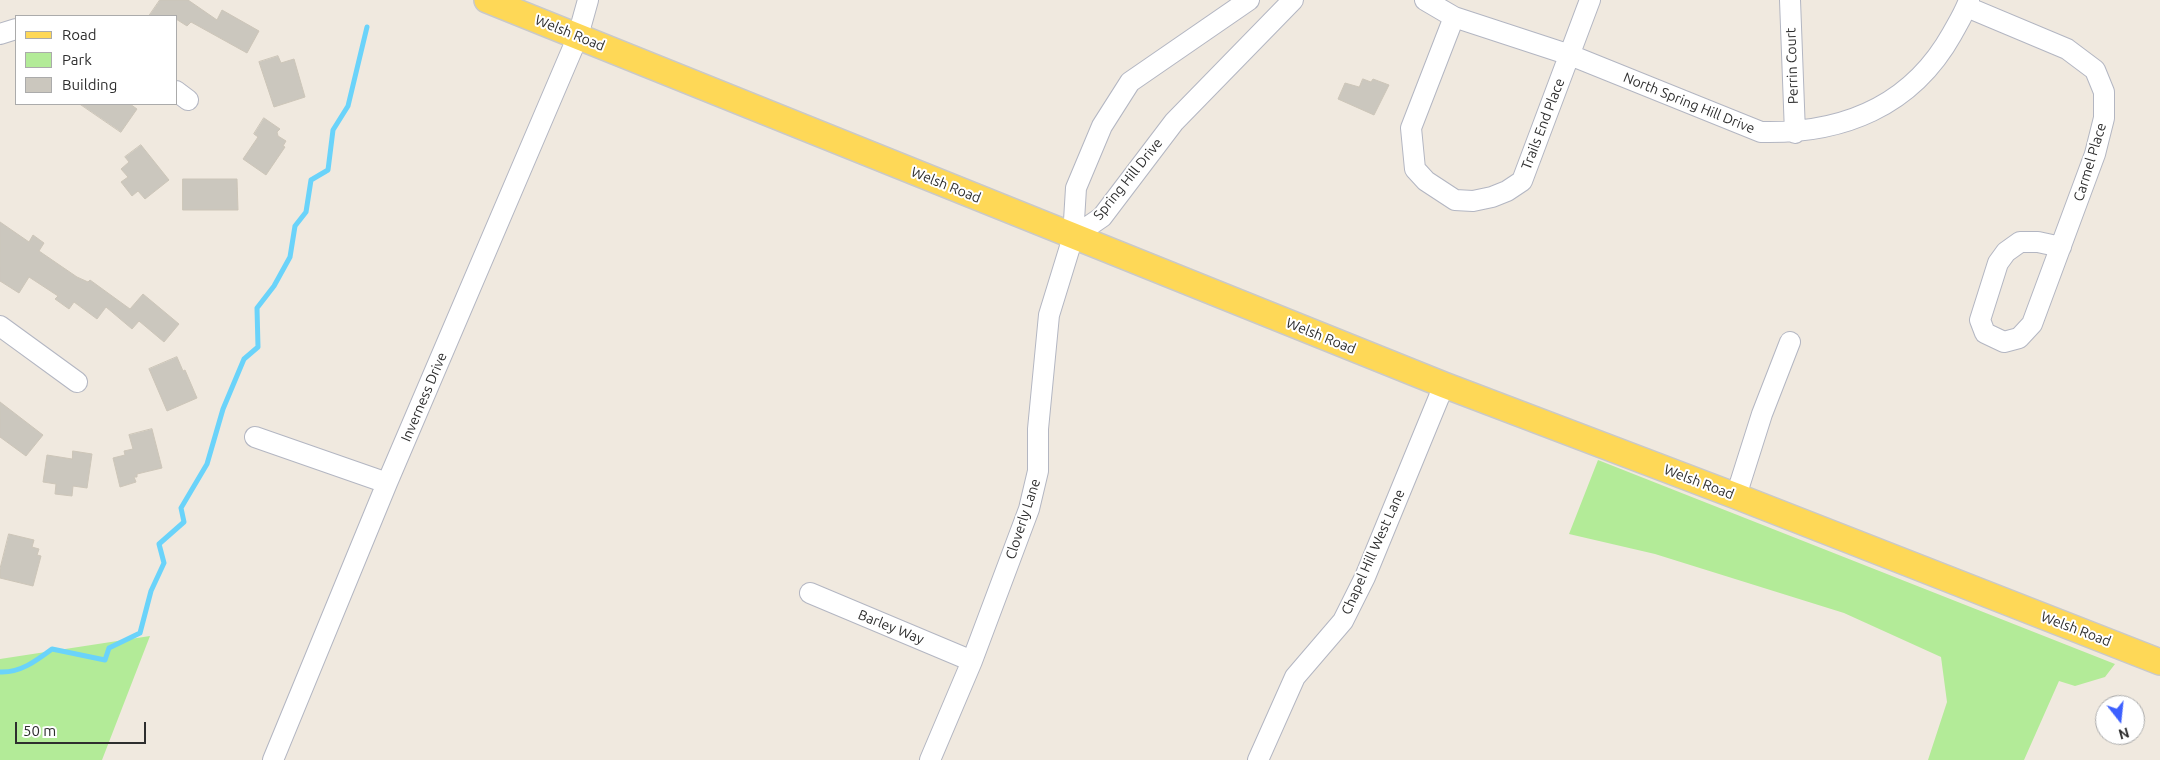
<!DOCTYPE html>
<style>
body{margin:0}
#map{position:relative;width:2160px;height:760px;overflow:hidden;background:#f0e9df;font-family:Ubuntu,sans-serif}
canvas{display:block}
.legend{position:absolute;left:15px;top:15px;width:162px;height:90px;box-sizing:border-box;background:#fff;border:1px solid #ababab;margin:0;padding:6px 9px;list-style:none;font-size:15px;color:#2e2e2e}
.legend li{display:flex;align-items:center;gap:10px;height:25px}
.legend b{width:25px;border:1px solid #ababab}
.north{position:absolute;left:2095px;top:695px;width:50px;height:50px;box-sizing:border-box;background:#fff;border:1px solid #ababab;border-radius:50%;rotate:164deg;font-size:14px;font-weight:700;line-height:20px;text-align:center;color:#2e2e2e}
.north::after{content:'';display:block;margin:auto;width:18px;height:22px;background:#3d60ff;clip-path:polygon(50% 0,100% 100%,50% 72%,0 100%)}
.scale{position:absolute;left:15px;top:722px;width:131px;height:22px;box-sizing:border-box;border:2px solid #2e2e2e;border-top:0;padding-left:6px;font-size:15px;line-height:18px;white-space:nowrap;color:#2e2e2e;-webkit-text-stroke:4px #fff;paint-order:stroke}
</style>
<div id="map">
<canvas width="2160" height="760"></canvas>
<ul class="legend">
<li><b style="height:6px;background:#fed857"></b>Road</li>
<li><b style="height:14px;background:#b3eb98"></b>Park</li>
<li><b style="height:14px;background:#cbc7be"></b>Building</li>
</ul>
<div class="north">N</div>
<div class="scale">50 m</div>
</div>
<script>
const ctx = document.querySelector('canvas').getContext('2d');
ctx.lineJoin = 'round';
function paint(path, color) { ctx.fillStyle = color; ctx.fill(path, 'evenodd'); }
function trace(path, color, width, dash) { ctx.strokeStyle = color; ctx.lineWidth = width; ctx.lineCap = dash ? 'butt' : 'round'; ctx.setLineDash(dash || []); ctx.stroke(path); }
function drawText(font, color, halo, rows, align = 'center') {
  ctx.font = font + ' Ubuntu,sans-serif'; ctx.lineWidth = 4; ctx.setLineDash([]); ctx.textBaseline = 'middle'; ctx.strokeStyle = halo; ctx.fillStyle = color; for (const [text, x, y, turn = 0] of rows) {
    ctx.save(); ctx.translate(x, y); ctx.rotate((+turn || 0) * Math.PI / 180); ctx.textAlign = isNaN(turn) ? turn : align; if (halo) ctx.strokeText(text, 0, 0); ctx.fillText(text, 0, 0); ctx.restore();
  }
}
paint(new Path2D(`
 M1598 460 2115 664 2105 677 2075 686 2059 681 2024 760H1928L1947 702 1941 657 1844 613 1655 554 1569 534Z
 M150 636 102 760H0V659Z`), '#b3eb98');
trace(new Path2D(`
 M0 672C20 673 36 661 52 649L105 660 109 648 140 633 151 591 164 563 159 544 184 522 181 508 207 464 223 409 244 359 258 347 257 308 274 286 290 257 295 226 306 212 311 180 328 170 333 130 348 106 367 27`), '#6ad3fa', 5);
const building = new Path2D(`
 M160 0H188L217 20 222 10 259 31 247 53 191 22 187 26 176 19V16H149Z
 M278 56 281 63 294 59 305 97 274 107 259 62Z
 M1363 79 1371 82 1373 79 1389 85 1374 115 1338 99 1345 83 1359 87Z
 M80 104H130L137 109 121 132Z
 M264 118 280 129 277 132 278 136 286 141 283 146 285 147 266 175 243 159 258 137 254 134Z
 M141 145 169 180 145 199 138 191 132 196 121 182 128 177 121 169 129 162 125 157Z
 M183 179H237L238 210H183Z
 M0 222 29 242 33 235 44 243 39 251 77 277 88 282 90 280 130 309 143 294 179 324 164 342 139 321 132 329 106 307 97 319 74 302 69 309 55 299 58 296 29 277 19 293 0 281Z
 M177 357 183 371 185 370 197 398 167 411 149 369Z
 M0 402 43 435 26 456 0 437Z
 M152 429 162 468 137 474V477H134L136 482 120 487 113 458 125 455 124 451 133 449 129 435Z
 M73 451 92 454 87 488 73 486 72 496 55 494 56 484 43 482 47 455 72 459Z
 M9 534 34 540 32 547 39 549 37 555 41 556 33 586 0 578V569Z`);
paint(building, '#cbc7be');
trace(building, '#ccc5b8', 1);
const minor = new Path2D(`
 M1425 0 1454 17 1570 55 1761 132C1842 134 1911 107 1952 34 1958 23 1965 12 1969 0
 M1790 0 1795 133
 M1967 7 2067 49 2095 70 2104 92V118L2095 154 2032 324 2019 338 2004 342 1985 333 1980 320 1998 263 2006 252 2020 242H2038L2061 247
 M1454 17 1411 128 1415 169 1426 181 1455 200 1473 201 1492 197 1507 191 1522 181 1590 0
 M0 34 16 29
 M176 91 188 100
 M1073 237 1102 217 1174 122 1293 0
 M0 326 77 382
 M255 437 387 483
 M1736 496 1762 414 1790 342
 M810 593 972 661
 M273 760 387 483 578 36 588 0
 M930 760 972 661 1029 509 1038 471V429L1049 315 1073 237 1076 188 1102 126 1130 82 1249 0
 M1258 760 1295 677 1343 621 1365 577 1444 385`);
const major = new Path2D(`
 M487 0 1444 385 1736 496 2160 662`);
trace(minor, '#b3b6c2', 22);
trace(major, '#c9c9c9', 28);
trace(minor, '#fff', 20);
trace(major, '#fed857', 25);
drawText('14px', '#2e2e2e', '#fff', [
 ["Welsh Road",570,33,22],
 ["Perrin Court",1792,66,-92],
 ["North Spring Hill Drive",1689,103,22],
 ["Trails End Place",1543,124,-69],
 ["Carmel Place",2090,162,-73],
 ["Spring Hill Drive",1128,179,-51],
 ["Welsh Road",946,185,22],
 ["Welsh Road",1321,336,22],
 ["Inverness Drive",424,397,-67],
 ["Welsh Road",1699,482,21],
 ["Cloverly Lane",1023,519,-72],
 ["Chapel Hill West Lane",1373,552,-66],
 ["Barley Way",891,627,22],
 ["Welsh Road",2076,629,21]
]);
</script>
